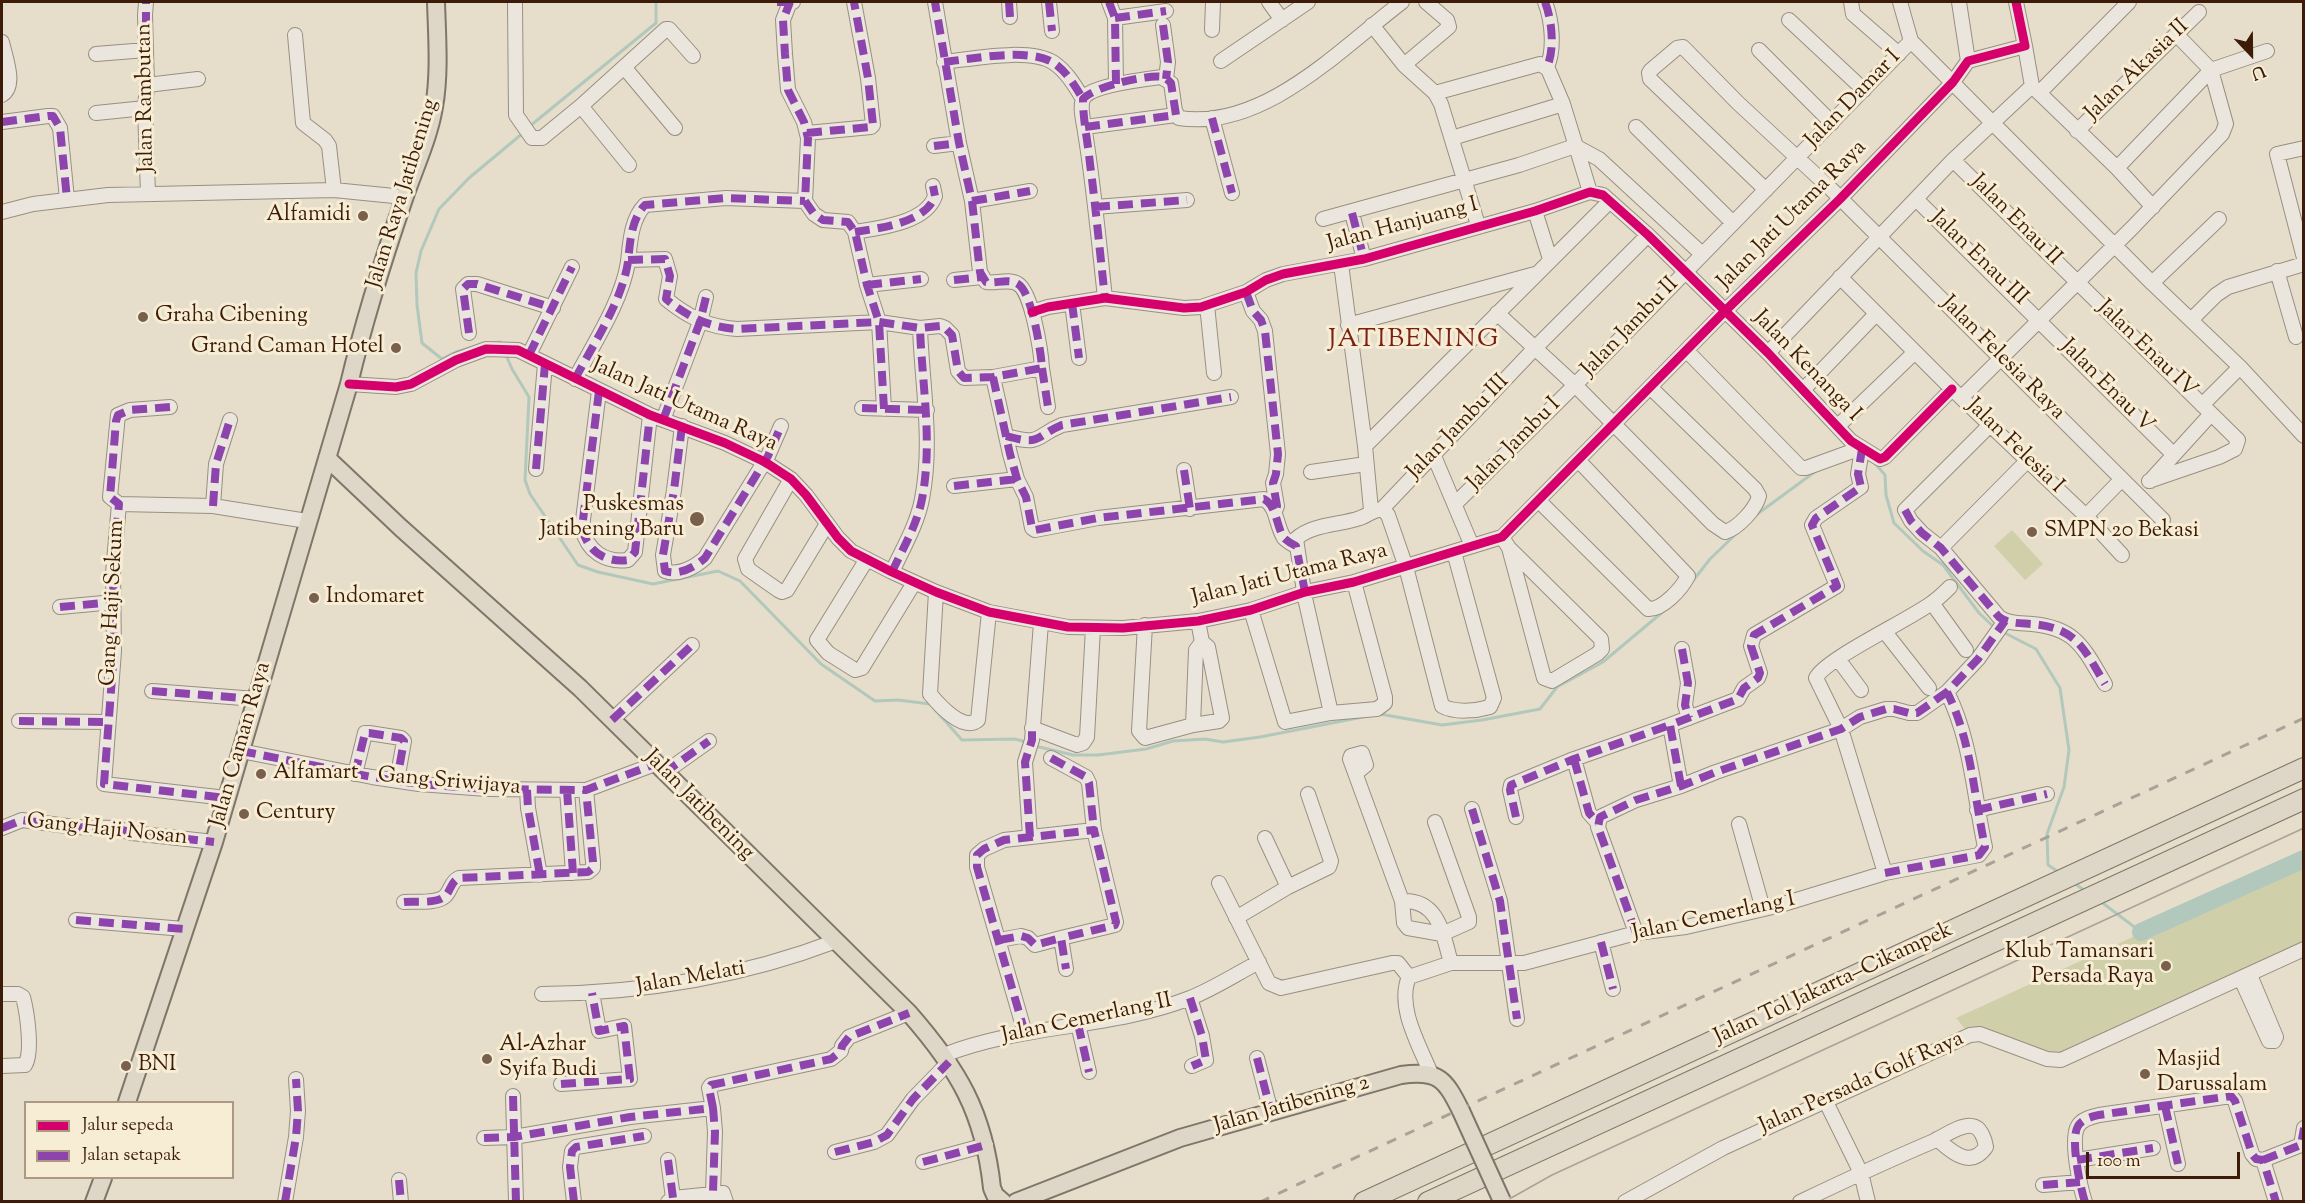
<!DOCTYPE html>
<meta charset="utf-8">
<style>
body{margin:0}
#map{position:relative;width:2305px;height:1203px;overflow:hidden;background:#e6deca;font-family:"Sorts Mill Goudy",serif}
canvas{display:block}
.frame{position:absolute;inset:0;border:3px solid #3c1c08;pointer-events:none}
.legend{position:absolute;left:24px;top:1101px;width:210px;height:78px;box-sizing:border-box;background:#f7edd5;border:2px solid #ac9983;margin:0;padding:8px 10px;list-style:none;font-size:18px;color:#3c1c08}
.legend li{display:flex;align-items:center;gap:12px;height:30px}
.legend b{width:30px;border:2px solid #ac9983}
.north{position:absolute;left:2221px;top:24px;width:60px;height:60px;-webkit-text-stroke:4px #f7edd5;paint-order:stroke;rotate:158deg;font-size:16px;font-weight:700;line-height:24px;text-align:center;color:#3c1c08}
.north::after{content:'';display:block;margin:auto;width:21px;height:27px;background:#3c1c08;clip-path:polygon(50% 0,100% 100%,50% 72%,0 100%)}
.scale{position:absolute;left:2086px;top:1152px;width:154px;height:27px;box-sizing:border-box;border:3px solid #3c1c08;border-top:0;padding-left:8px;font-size:18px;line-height:21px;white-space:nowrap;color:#3c1c08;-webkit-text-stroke:4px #f7edd5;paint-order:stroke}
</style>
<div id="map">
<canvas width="2305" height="1203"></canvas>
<div class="frame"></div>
<ul class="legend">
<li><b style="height:8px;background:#d6006c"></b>Jalur sepeda</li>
<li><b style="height:8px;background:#8e44ad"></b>Jalan setapak</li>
</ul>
<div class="north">U</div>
<div class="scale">100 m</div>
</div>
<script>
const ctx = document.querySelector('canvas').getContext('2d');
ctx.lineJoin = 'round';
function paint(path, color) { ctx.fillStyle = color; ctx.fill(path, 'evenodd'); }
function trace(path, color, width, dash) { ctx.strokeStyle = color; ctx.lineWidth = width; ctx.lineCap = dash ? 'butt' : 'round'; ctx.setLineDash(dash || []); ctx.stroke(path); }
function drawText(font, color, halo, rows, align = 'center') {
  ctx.font = font + ' "Sorts Mill Goudy",serif'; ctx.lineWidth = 6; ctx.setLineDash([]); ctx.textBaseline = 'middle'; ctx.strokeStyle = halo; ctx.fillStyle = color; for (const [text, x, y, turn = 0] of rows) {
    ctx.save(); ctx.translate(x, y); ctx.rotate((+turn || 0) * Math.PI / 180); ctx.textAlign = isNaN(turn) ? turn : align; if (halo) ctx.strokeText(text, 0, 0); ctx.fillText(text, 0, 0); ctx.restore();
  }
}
paint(new Path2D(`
 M2012 530 2043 564 2025 580 1994 546Z
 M2303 859V947L2057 1060 1970 1035 1956 1018Z`), '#cfd0aa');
trace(new Path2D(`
 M530 126 656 23V2
 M491 343 500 342 502 346
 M470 348 456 352 442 359 422 343 417 305 416 273 421 251 439 209 469 178 523 133
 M506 355 512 369 529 397 525 480 530 494 578 565 598 572 653 584 718 571 740 581 821 664 875 701 898 700 930 704 962 740 1015 739 1026 742
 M1874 462 1885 475 1886 495 1894 523 1923 551 1943 565 1979 613 1995 628
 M1756 515 1816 471
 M1692 582 1710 559 1736 534
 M2003 632 2036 649 2060 688 2069 750 2064 787 2047 834 2048 865 2060 873
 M1380 714 1442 725 1482 720 1540 709 1557 687 1603 662 1665 610
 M1035 746 1073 755H1098L1146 749 1173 741 1205 739 1223 742 1260 737 1368 716
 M2073 882 2085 891
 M2100 901 2141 932`), '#b2c8bd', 3);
trace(new Path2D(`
 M2141 932 2304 859`), '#b2c8bd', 18);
const minor = new Path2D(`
 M146 2 145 15 147 85 145 108 148 194
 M515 2 516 115 532 138H542L581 106 666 29H669L693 56
 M793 2H790L783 20 785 54 788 90 804 122 808 138 805 201 814 214 823 220 848 222 855 232 867 285 879 322 884 409
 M1009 2 1010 17
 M1049 2 1052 31
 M1109 2 1115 18 1116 84
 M1269 2 1282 20
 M1545 2C1552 20 1555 49 1547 67
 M1851 2 1853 14 1899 54
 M1900 2 1911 41 2152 283 2240 367 2304 436
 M1959 2 1968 61
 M1115 18 1166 11
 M1789 20 1864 90
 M1163 25 1168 62 1166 79
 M1372 25 1404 65 1435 93 1441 104 1478 225
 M1212 30 1213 2
 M295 35 303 123 325 140 329 146 334 190
 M2 42C5 57 17 86 2 95
 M2025 46 2032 86
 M1759 50 1832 123
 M96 54 146 50
 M1221 61 1308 2
 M944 62C973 59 1029 47 1054 63 1067 72 1075 86 1083 99
 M1404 65 1449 27 1447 20 1426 2
 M624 67 675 128
 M147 85 198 79
 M2032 86 2117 168 2153 207
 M1435 93 1540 64 1548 69 1563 104 1590 192
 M2039 93 2129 2
 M581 106 629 165
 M96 113 145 108
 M1212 118 1232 193
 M2 122 48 116H53L60 128 67 199
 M1085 127 1176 115
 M1636 127 1733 223
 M2077 131 2199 12
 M807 133 871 127 873 125 868 78 854 2
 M1452 138 1563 104
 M934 146 959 143
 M2304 148 2277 154 2304 258
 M1953 160 2238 440 2235 449 2219 457 2149 481
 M2117 168 2211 70 2267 51
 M1766 190 1650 79 1649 73 1651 70 1677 48 1683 47 1738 103 1831 189 2163 520
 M1916 199 2173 454
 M972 201 1030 191
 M1095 207 1187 200
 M1535 211 1550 259
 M2 212 33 204 108 195 334 190 404 197
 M1352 213 1364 259
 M1323 219 1519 165 1575 146 1599 159 1702 254
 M855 232C879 228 926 223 935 196L933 186
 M628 260 665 259 670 276 666 299C688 317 708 327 737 329L879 322 920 328 940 326 945 328 952 335 958 371 964 378 993 377 1042 368C1041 352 1032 292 1018 284 1009 278 995 284 986 282L980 272 972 201 959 143 935 2
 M1341 264 1365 446 1371 510
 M2277 271 2296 337
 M1840 277 1952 389 2086 516 2122 555
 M954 280 982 277
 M2152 283 2219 219
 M867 285 921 279
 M1246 292 1253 311 1261 320 1265 331 1278 454 1276 474 1273 483 1277 506 1275 511
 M1105 298C1099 243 1094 187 1085 132 1084 123 1078 104 1085 96 1096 85 1145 79 1161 77L1171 83 1175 111 1179 118C1264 131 1341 48 1402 2
 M1072 303 1079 358
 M1207 305 1214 373
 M1032 312 1048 307 1105 298 1184 308 1201 307 1246 292 1266 280 1283 274 1364 259 1535 211 1590 192 1603 195 1648 235 1768 353 1851 441 1880 459 1885 457 1952 389
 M1497 313 1575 385 1713 524 1725 532C1738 528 1756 509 1759 496L1755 489 1651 388
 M2191 320 2216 295 2228 287 2304 264
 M1348 325 1535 274
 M469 333 463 289 468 284H477L553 308
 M1687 351 1801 468H1806L1861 448
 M1768 353 1953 160 2032 86
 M529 355 572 267
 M1042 368 1048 407
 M993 377 1010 454 1017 479 1026 497 1032 528 1035 530 1098 518 1264 499C1277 506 1276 526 1284 538 1287 541 1292 544 1296 546
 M575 379C594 343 622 301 628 262 630 243 631 219 645 205L726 198 805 201
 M349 384 396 387 411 384 456 360 486 349 518 350 650 415 725 443 765 462 791 479 806 495 838 538 851 551 892 572 936 592 989 612 1068 627 1123 628 1198 621 1251 610 1305 592 1354 582 1502 537 1725 311 1840 199 1953 82 1968 61 2025 46 2016 2
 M1803 390 1876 314
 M599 391 582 528C587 551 605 563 628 560L635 552 650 415
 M1962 397 2133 227 2222 134 2226 124 2211 70 2176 34
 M2202 405 2240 367
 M862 408 927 410
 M663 420 700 322 706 297
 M1990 425 1905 510 1911 521 1922 533 1941 548 1999 617C2008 624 2021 623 2032 624 2077 628 2084 649 2105 684
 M682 426 674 490 663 555 665 571C679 576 695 567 705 558L768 456 781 426
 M1838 426 1915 352
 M1006 436C1043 446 1033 437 1062 425L1231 397
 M1365 446 1610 201
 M1434 456 1472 546
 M536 469 545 364
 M1184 470 1190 509
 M1311 472 1366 464
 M791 479 745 559 748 569 778 590 782 592 787 590 827 524
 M2150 481 2211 414
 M954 486 1017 479
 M1539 501 1648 609C1663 610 1682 588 1688 576L1579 461
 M119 504 113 573 114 651 104 784 226 798
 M119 504 213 506 307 521
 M119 504 110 497 118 415 130 410 170 407
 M1455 504 1575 385 1911 41
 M213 506 216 464 230 420
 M1382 509 1388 515 1406 567 1442 706C1455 713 1476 711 1490 707L1494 698 1454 552
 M1382 509 1535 348 1648 235
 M2086 516 2122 479
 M1502 537 1509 548 1601 639 1602 649 1597 654 1552 681 1544 678 1509 548
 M1941 548 2027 461
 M867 559 817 640 828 653 855 670 862 668 914 583
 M892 572C903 548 917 525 922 499 933 442 922 385 920 328
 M936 592 930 694C939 705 963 732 978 720L989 612
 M1932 603 1966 650
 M60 607 114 602
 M1251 610 1285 722 1331 713 1377 709 1385 703V697L1354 582
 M1145 625 1139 731 1145 738 1193 725 1219 721 1222 718 1208 647 1202 642
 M1885 632 1929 688
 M1682 649 1688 683 1685 705 1689 718
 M1838 659 1861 690
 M152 691 256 699
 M1331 713 1305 598 1296 539C1311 524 1341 525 1360 518 1369 515 1372 510 1382 509
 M612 720 692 645
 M19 721 107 722
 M1193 725 1196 650 1202 642 1198 621
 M1032 728 1077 745 1083 743 1087 737 1093 628
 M241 751 372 777 419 784 487 789 586 790 655 764
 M1051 758 1086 777 1089 783 1094 830
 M1574 759 1589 813 1598 823
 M664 773 709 741
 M1356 773 1366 765 1362 753 1351 756 1350 759 1402 901C1439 899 1443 935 1451 963
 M355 774 365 733H369L401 738 404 741 397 780
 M1681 786 1670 725 1738 699 1744 688 1758 678 1760 673 1751 646 1754 635 1837 586 1812 525 1816 518 1861 487 1858 474 1862 449
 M527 790 528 808 540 875
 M567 790 573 873
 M1472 809 1500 901 1517 1019
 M1977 810 2047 794
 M1516 817 1510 790 1511 785 1574 759 1670 725
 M1739 824 1763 909
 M2 828 22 820 74 827 116 828 132 833 214 842
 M1030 837 1025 762 1032 740 1041 623
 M1265 838 1288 887
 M1885 873 1841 729 1816 678C1825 659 1911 619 1933 602 1939 598 1945 592 1950 587
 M1219 883 1269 983 1281 988 1392 963H1398L1409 977
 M1402 901 1404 923 1408 928 1442 934 1469 922V917L1435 822
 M404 902C414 901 435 904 444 897 451 892 450 882 459 878L588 872 593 868V862L586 790
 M1236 918 1288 887 1329 867 1331 861 1308 794
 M76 920 184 929
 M1636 933 1598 827 1600 817 1636 800 1681 786 1716 772 1841 729 1860 717 1886 709H1894L1909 713H1917L1947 692
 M999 940 1021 936 1028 938 1035 945 1061 938 1066 969
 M1601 942 1613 989
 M1409 977 1451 963H1524L1636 933 1686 927 1777 906 1885 873 1979 855 1985 847C1974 796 1971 739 1947 692L1978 659 2005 621
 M1409 977C1396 1007 1420 1046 1431 1074
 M2241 979 2269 1041H2274L2276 1037 2250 975
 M2 994H18L23 997C27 1012 33 1052 25 1065L2 1066
 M542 994C643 993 742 977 836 941
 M1190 998 1202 1036 1206 1060 1192 1066
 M1078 1024 1089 1072
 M1025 1033 977 867V855L984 849 1004 840 1094 830 1116 922 1115 925 1061 938
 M944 1055C1022 1024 1111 1029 1190 998 1213 989 1236 974 1259 962
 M1257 1058 1271 1112
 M561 1084 630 1079 624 1026 599 1031 592 993
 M513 1096 516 1202
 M1825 1100 1861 1173 1868 1202
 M2165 1106 2178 1164
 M713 1108 709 1088 711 1085 831 1059 841 1051 842 1046 849 1037 909 1013
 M484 1138 514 1137 630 1117 713 1108 715 1132 713 1193
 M835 1152 874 1142 887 1135 913 1099 949 1062
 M668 1160 673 1198
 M2077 1160 2153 1148
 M2263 1160 2301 1145 2304 1128
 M923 1162 986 1145
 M399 1180 401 1202
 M2043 1185 2080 1182
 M285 1202 296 1137 298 1111 296 1079
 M574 1202 570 1167 572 1151 576 1147 644 1136
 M668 1202 673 1198 723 1193 726 1202
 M1625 1202 1723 1148 1970 1035 1980 1034 2047 1059 2061 1060 2304 949
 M1800 1202C1844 1181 1889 1160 1934 1141 1944 1136 1961 1124 1972 1126 1981 1127 1985 1140 1986 1147 1970 1170 1951 1151 1937 1139
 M2085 1202C2080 1187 2070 1139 2078 1126 2082 1119 2091 1117 2099 1115L2231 1096 2235 1101 2252 1154 2256 1159 2263 1160 2276 1202`);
const major = new Path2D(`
 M327 458 401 528 580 688 909 1013C958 1069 984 1112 992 1188L995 1195 1003 1202
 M127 1102 214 842 349 384C364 321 383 260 404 199 414 169 429 138 434 107 440 73 437 36 436 2
 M94 1202 103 1178
 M1016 1202 1180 1138 1401 1075C1439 1070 1445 1079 1461 1111`);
const highway = new Path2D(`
 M1364 1202 2304 768
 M1428 1202 2304 799`);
trace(minor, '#988f82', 16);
trace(major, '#7f7669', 20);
trace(highway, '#7f7669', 22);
trace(minor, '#ebe6dd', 14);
trace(major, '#ded6c7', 16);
trace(highway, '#ded6c7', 20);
trace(new Path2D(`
 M1504 1202 1552 1175 2304 828`), '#aaa299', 1.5);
trace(new Path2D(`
 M1260 1202 2304 718`), '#aaa299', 3, [10, 10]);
const majorBridge = new Path2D(`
 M1461 1111 1502 1201`);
trace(majorBridge, '#7f7669', 20, []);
trace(majorBridge, '#ded6c7', 16);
trace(new Path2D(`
 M777 2H790
 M793 2H790L783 20 785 54 788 90 804 122 808 138 805 201 814 214 823 220 848 222 855 232 867 285 879 322 884 409
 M1009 2 1010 17
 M1049 2 1052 31
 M1109 2 1115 18 1116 84
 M1545 2C1552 20 1555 49 1547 67
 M1115 18 1166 11
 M1163 25 1168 62 1166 79
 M146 50V2
 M944 62C973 59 1029 47 1054 63 1067 72 1075 86 1083 99
 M1212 118 1232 193
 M2 122 48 116H53L60 128 67 199
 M1085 127 1176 115 1171 83C1168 80 1166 78 1163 77 1147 74 1093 87 1083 99 1083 121 1088 142 1090 164 1096 209 1100 254 1105 298
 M807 133 871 127 873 125 868 78 854 2
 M934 146 959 143
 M972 201 1030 191
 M1095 207 1187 200
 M1352 213 1364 259
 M855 232C879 228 926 223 935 196L933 186
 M628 260 665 259 670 276 666 299C688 317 708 327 737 329L879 322 920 328 940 326 945 328 952 335 958 371 964 378 993 377 1042 368C1041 352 1032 292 1018 284 1009 278 995 284 986 282L980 272 972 201 959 143 935 2
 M954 280 982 277
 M867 285 921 279
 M1246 292 1253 311 1261 320 1265 331 1278 454 1276 474 1273 483 1277 506 1276 510
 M1072 303 1079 358
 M469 333 463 289 468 284H477L553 308
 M529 355 572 267
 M1042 368 1048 407
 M993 377 1010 454 1017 479 1026 497 1032 528 1035 530 1098 518 1264 499C1277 506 1276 526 1284 538 1287 541 1292 544 1296 546L1305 592
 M575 379C594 343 622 301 628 262 630 243 631 219 645 205L726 198 805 201
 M599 391 582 528C587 551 605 563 628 560L635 552 650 415
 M170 407 130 410 118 415 116 421 110 497 119 504 113 573 114 651 104 784 226 798
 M862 408 927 410
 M663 420 700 322 706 297
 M682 426 674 490 663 555 665 571C679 576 695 567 705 558L768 456 781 426
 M1006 436C1043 446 1033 437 1062 425L1231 397
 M536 469 545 364
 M1184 470 1190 509
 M954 486 1017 479
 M213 506 216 464 230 420
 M1905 510 1911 521 1922 533 1941 548 1999 617C2008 624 2021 623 2032 624 2077 628 2084 649 2105 684
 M892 572C903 548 917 525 922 499 933 442 922 385 920 328
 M60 607 114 602
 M1682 649 1688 683 1685 705 1689 718
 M152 691 256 699
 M612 720 692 645
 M19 721 107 722
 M241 751 372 777 419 784 487 789 586 790 655 764
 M1051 758 1086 777 1089 783 1094 830
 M1574 759 1589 813 1598 823
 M664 773 709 741
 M355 774 365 733H369L401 738 404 741 397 780
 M1681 786 1670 725 1738 699 1744 688 1758 678 1760 673 1751 646 1754 635 1837 586 1812 525 1816 518 1861 487 1858 474 1862 449
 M527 790 528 808 540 875
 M567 790 573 873
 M1472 809 1500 901 1517 1019
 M1977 810 2047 794
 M1516 817 1510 790 1511 785 1574 759 1670 725
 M2 828 22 820 74 827 116 828 132 833 214 842
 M1030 837 1025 762 1032 740V728
 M1885 873 1979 855 1985 847C1974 796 1971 739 1947 692L1978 659 2005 621
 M404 902C414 901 435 904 444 897 451 892 450 882 459 878L588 872 593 868V862L586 790
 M76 920 184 929
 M1636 933 1598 827 1600 817 1636 800 1681 786 1716 772 1841 729 1860 717 1886 709H1894L1909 713H1917L1947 692
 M999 940 1021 936 1028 938 1035 945 1061 938 1066 969
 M1601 942 1613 989
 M1190 998 1202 1036 1206 1060 1192 1066
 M1078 1024 1089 1072
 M1025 1033 977 867V855L984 849 1004 840 1094 830 1116 922 1115 925 1061 938
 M1257 1058 1271 1112
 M561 1084 630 1079 624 1026 599 1031 592 993
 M513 1096 516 1202
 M2165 1106 2178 1164
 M713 1108 709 1088 711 1085 831 1059 841 1051 842 1046 849 1037 909 1013
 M484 1138 514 1137 630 1117 713 1108 715 1132 713 1193
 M835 1152 874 1142 887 1135 913 1099 949 1062
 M668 1160 673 1198
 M2077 1160 2153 1148
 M2263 1160 2301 1145 2304 1128
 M923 1162 986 1145
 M399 1180 401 1202
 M2043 1185 2080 1182
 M285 1202 296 1137 298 1111 296 1079
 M574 1202 570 1167 572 1151 576 1147 644 1136
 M2085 1202C2080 1187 2070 1139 2078 1126 2082 1119 2091 1117 2099 1115L2231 1096 2235 1101 2252 1154 2256 1159 2263 1160 2276 1202`), '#8e44ad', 8, [15, 8]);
trace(new Path2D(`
 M1032 312 1048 307 1105 298 1184 308 1201 307 1246 292 1266 280 1283 274 1364 259 1535 211 1590 192 1603 195 1648 235 1768 353 1851 441 1880 459 1885 457 1952 389
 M349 384 396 387 411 384 456 360 486 349 518 350 650 415 725 443 765 462 791 479 806 495 838 538 851 551 892 572 936 592 989 612 1068 627 1123 628 1198 621 1251 610 1305 592 1354 582 1502 537 1725 311 1840 199 1953 82 1968 61 2025 46 2016 2`), '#d6006c', 9);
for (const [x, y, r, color] of [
 [363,216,6,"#78604c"],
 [143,317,6,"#78604c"],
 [396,348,6,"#78604c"],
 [697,519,8,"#78604c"],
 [2032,532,6,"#78604c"],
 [314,598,6,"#78604c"],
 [261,774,6,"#78604c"],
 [244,814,6,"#78604c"],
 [2166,966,6,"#78604c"],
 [487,1059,6,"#78604c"],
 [126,1066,6,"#78604c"],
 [2145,1074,6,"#78604c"]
]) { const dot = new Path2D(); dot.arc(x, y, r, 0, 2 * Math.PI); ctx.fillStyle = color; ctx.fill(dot); trace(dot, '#f7edd5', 2); }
drawText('22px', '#3c1c08', '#f7edd5', [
 ["Jalan Akasia II",2138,71,-44],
 ["Jalan Rambutan",147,98,-91],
 ["Jalan Damar I",1854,100,-46],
 ["Jalan Raya Jatibening",404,194,-73],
 ["Jalan Jati Utama Raya",1793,216,-45],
 ["Jalan Enau II",2015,221,45],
 ["Jalan Hanjuang I",1403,226,-15],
 ["Jalan Enau III",1978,259,44],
 ["Jalan Jambu II",1631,328,-46],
 ["Jalan Enau IV",2146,350,44],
 ["Jalan Felesia Raya",2002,359,45],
 ["Jalan Kenanga I",1806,367,46],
 ["Jalan Enau V",2106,387,45],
 ["Jalan Jati Utama Raya",684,406,24],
 ["Jalan Jambu III",1459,428,-46],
 ["Jalan Jambu I",1515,445,-45],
 ["Jalan Felesia I",2014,447,44],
 ["Jalan Jati Utama Raya",1290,576,-14],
 ["Gang Haji Sekum",114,603,-87],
 ["Jalan Caman Raya",242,745,-74],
 ["Gang Sriwijaya",449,783,5],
 ["Jalan Jatibening",698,806,45],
 ["Gang Haji Nosan",107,831,6],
 ["Jalan Cemerlang I",1714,918,-12],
 ["Jalan Melati",691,979,-10],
 ["Jalan Tol Jakarta–Cikampek",1834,985,-25],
 ["Jalan Cemerlang II",1087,1020,-12],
 ["Jalan Persada Golf Raya",1862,1084,-24],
 ["Jalan Jatibening 2",1292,1106,-16]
]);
drawText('22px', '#3c1c08', '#f7edd5', [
 ["Alfamidi",351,216,"right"],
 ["Graha Cibening",155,317],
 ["Grand Caman Hotel",384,348,"right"],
 ["Puskesmas",684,506,"right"],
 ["Jatibening Baru",684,531,"right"],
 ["SMPN 20 Bekasi",2044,532],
 ["Indomaret",326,598],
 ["Alfamart",273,774],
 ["Century",256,814],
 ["Klub Tamansari",2154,953,"right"],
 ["Persada Raya",2154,978,"right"],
 ["Al-Azhar",499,1046],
 ["Syifa Budi",499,1071],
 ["Masjid",2157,1061],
 ["Darussalam",2157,1086],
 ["BNI",138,1066]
], 'left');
ctx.letterSpacing = '1.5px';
drawText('26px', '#7a1f14', '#f7edd5', [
 ["JATIBENING",1414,342]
]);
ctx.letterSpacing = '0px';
</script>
